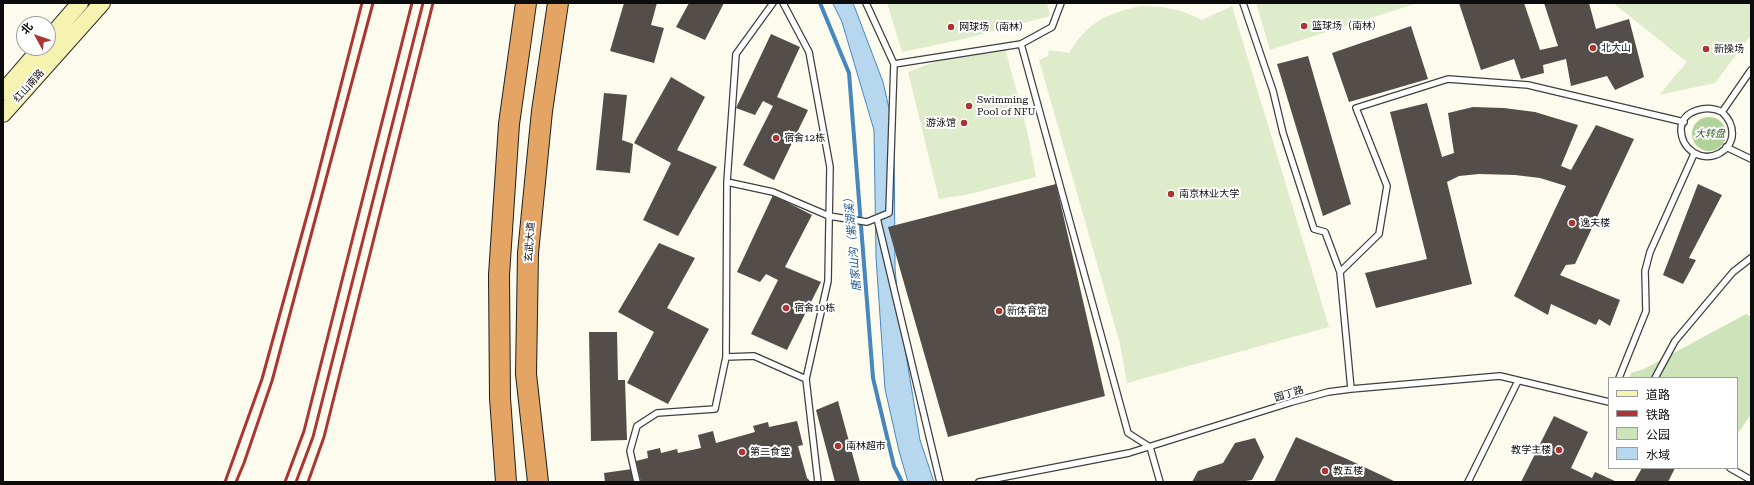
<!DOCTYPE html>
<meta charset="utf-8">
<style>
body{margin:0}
#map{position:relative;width:1754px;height:485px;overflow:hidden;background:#fdfbed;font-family:"Roboto Serif","Noto Sans SC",serif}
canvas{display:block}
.frame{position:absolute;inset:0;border:4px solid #0c0c0c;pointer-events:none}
.legend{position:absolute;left:1608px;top:377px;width:130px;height:92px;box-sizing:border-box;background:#fff;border:1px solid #9e9e9e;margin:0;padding:5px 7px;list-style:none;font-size:12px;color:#0c0c0c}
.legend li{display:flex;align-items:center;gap:8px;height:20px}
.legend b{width:20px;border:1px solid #9e9e9e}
.north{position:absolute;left:16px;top:16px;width:40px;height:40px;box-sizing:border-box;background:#fff;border:1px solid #9e9e9e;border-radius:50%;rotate:310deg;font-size:11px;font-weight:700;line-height:16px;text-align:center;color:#0c0c0c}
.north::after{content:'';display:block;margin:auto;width:14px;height:18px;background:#ac3534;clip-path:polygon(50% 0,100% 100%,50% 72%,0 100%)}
</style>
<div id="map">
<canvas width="1754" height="485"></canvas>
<div class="frame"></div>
<ul class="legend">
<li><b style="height:5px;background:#f6f2af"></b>道路</li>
<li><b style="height:5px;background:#ac3534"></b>铁路</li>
<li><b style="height:11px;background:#cde3ba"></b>公园</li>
<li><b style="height:11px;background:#b7d7ef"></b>水域</li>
</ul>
<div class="north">北</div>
</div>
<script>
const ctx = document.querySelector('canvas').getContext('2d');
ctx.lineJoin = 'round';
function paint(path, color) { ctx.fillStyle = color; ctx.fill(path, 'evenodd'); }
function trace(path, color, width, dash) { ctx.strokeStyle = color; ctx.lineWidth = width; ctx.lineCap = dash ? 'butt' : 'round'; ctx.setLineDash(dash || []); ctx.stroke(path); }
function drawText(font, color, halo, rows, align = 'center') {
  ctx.font = font + ' "Roboto Serif","Noto Sans SC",serif'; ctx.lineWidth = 4; ctx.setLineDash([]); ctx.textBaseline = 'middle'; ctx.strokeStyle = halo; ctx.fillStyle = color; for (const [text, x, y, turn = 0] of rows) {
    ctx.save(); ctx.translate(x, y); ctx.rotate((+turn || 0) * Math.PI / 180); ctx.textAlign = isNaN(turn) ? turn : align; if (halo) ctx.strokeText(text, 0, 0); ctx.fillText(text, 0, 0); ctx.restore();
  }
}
paint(new Path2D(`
 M1746 314 1751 317V414L1737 435V378H1630L1631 373 1644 369Z`), '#cde3ba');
paint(new Path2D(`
 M1692 134a17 17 0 1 1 34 0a17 17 0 1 1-34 0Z`), '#b1d29b');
paint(new Path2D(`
 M887 3H1047L1050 16 964 39 902 52Z
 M1256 3H1418L1270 50Z
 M1613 3H1751V35L1715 83 1659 95 1687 62Z
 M1140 6C1163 6 1182 9 1202 20L1232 6 1329 327 1127 383 1120 344 1039 60 1048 56 1049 50 1069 53C1089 21 1104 15 1140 6Z
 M1005 48 1027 130 1036 177 970 194 939 199 908 72C940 58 971 53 1005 48Z`), '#deeccb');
const water = new Path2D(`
 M833 3H853L883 82 894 130 895 268 899 312 920 440 934 482H908L899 451 885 389 876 257 874 130 842 22Z`);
paint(water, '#b7d7ef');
trace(water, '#4687bd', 1);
trace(new Path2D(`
 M820 3 849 73 873 378 894 466 902 482`), '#4687bd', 4);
paint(new Path2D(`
 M624 3H657L651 25 664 28 654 63 610 51Z
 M689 3H724L705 40 676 27Z
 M1459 3H1524L1540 50 1558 46 1544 3H1589L1596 29 1629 19 1644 77 1615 90 1607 76 1571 86 1566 59 1543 65 1544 73 1521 79 1514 59 1481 70Z
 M1411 26 1428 79 1349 102 1332 53Z
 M771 34 800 47 777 97 808 110 774 180 743 165 773 106 763 101 755 115 736 108Z
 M1308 56 1351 204 1323 216 1277 64Z
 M671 77 705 97 677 150 717 167 678 236 643 220 671 163 634 143Z
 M604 93 627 95 622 140 633 144 630 173 596 170Z
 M1427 103 1442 157 1454 153 1448 113 1473 107 1504 108 1535 112 1578 125 1561 166 1571 170 1596 125 1634 139 1575 264 1566 265 1560 275 1620 300 1610 326 1599 319 1596 325 1551 304 1548 315 1514 296 1566 186 1540 178 1515 175 1479 174 1459 176 1447 182 1472 284 1376 308 1365 273 1427 259 1390 112Z
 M1056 184 1105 396 948 437 888 227Z
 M1698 184 1722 195 1689 258 1696 260 1683 284 1663 275Z
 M773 195 812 215 785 267 821 282 787 350 751 334 778 280 766 274 760 282 737 272Z
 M659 243 695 258 667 308 709 329 668 404 627 383 654 332 618 312Z
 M589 332H617L618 380H625L627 440 591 441Z
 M838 401 860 482H835L816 410Z
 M1554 416 1588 432 1571 468 1592 478 1595 472 1617 482H1521Z
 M797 421 803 445 798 446 807 478 811 482H641L636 461 648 458 647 451 660 448 661 453 677 449 678 453 701 448 698 435 713 431 716 443 755 432 753 426 768 422 769 427Z
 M1296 437 1347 459 1396 482H1274Z
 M1255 438 1264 457 1252 480 1239 482H1192L1198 471 1223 463 1235 443Z
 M1642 468H1675L1668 482H1634Z
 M632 469 634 482H605L604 473Z`), '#534e49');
const lane = new Path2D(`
 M783 3 809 52 830 167 828 281 806 379 818 482
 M866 3 894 64
 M1243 3 1273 91 1283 133 1314 229 1325 232 1340 272
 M1021 44 1052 27 1061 3
 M1722 112C1708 105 1682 109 1681 129 1681 150 1702 163 1720 153 1737 143 1735 124 1722 112L1751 70
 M1726 147 1751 159
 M727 182 773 192 829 216 867 222 889 213 894 64 1021 44 1128 433 1150 447 1160 482
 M877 218 940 482
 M726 357 727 182 736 54 773 3
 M1619 378 1646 311 1645 271 1650 252 1694 154
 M1655 378 1675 341 1733 272 1751 258
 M1351 389 1340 272 1379 234 1387 186 1356 108 1448 79 1528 85 1684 122
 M1730 468 1751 480
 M637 482 630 451 637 426 657 413 715 409 726 357 754 356 806 379
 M979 482 1129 453 1292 402 1328 392 1351 389 1500 376 1609 402
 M1468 482 1518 381`);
const secondary = new Path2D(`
 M48 40 80 3
 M3 92 41 48
 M3 114 102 3`);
const highway = new Path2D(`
 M506 482 500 398 499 275 509 124 526 3
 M538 482 526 374 528 253 542 111 558 3`);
trace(lane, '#3f3f3f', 8);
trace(secondary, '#2e2e2e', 18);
trace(highway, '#1d1d1d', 22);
trace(lane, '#fff', 5.5);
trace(secondary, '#f6f2af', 16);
trace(highway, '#e4a564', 20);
trace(new Path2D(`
 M225 482 262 379 314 190 362 3
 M236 482 244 463 272 381 373 3
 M285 482 304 431 412 3
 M296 482 313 437 423 3
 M308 482 324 437 433 3`), '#ac3534', 3);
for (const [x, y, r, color] of [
 [1304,26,4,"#ac3534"],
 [951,27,4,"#ac3534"],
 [1593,48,4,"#ac3534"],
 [1706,49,4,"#ac3534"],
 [969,106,4,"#ac3534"],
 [964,123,4,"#ac3534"],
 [776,138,4,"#ac3534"],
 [1171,194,4,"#ac3534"],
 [1572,223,4,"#ac3534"],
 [786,308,4,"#ac3534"],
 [999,311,4,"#ac3534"],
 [838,446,4,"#ac3534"],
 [1559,450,4,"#ac3534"],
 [742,452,4,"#ac3534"],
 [1325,471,4,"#ac3534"]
]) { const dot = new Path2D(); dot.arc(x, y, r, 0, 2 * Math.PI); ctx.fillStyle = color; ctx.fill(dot); trace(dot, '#fff', 1.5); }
drawText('10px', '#0c0c0c', '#fff', [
 ["篮球场（南林）",1312,26],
 ["网球场（南林）",959,27],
 ["北大山",1601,48],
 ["新操场",1714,49],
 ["Swimming",977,100],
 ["Pool of NFU",977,112],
 ["游泳馆",956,123,"right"],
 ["宿舍12栋",784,138],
 ["南京林业大学",1179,194],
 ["逸夫楼",1580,223],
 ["宿舍10栋",794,308],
 ["新体育馆",1007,311],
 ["南林超市",846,446],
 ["教学主楼",1551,450,"right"],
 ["第二食堂",750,452],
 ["教五楼",1333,471]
], 'left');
drawText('10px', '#0c0c0c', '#fff', [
 ["红山南路",29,86,-48],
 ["玄武大道",530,242,-86],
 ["园丁路",1289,394,-17]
]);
drawText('italic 10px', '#2c5c24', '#fff', [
 ["大转盘",1710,134]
]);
drawText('italic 11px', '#245a8f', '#fff', [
 ["唐家山沟（紫湖溪）",853,242,-95]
]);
</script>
